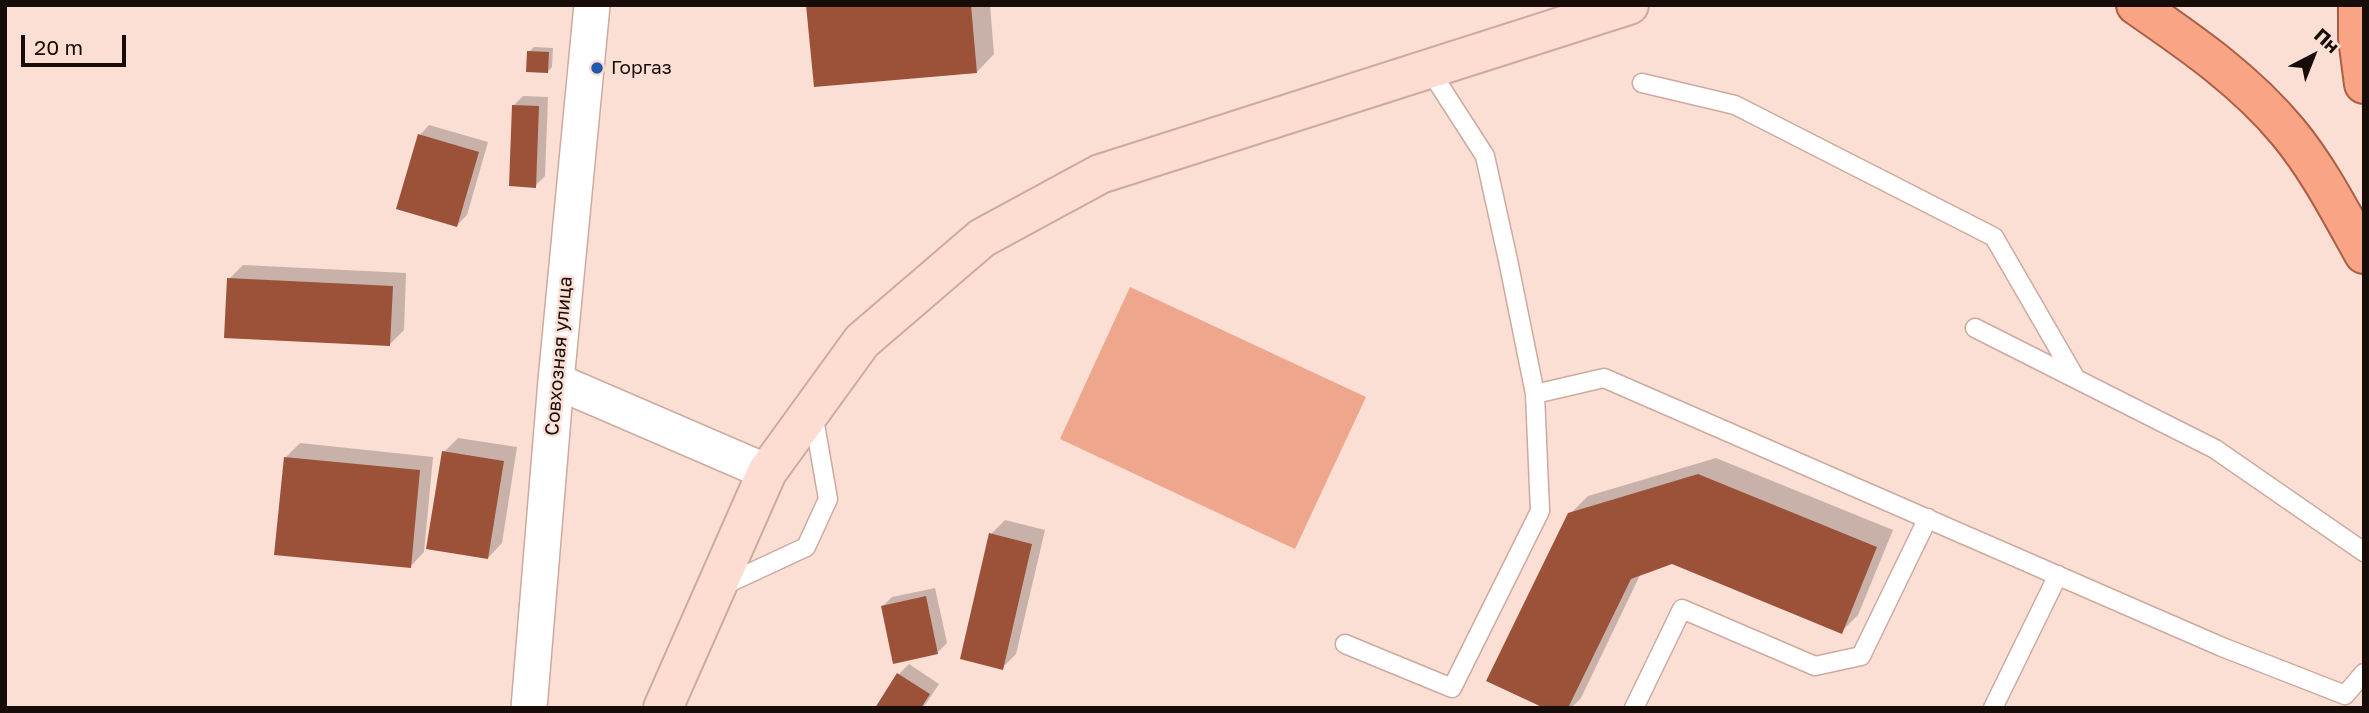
<!DOCTYPE html>
<meta charset="utf-8">
<style>
body{margin:0}
#map{position:relative;width:2369px;height:713px;overflow:hidden;background:#fbded4;font-family:"Golos Text",sans-serif}
canvas{display:block}
.frame{position:absolute;inset:0;border:7px solid #180c08;pointer-events:none}
.north{position:absolute;left:2278px;top:21px;width:70px;height:70px;-webkit-text-stroke:5px #fbded4;paint-order:stroke;rotate:42deg;font-size:19px;font-weight:700;line-height:28px;text-align:center;color:#180c08}
.north::after{content:'';display:block;margin:auto;width:24px;height:32px;background:#180c08;clip-path:polygon(50% 0,100% 100%,50% 72%,0 100%)}
.scale{position:absolute;left:21px;top:35px;width:105px;height:32px;box-sizing:border-box;border:4px solid #180c08;border-top:0;padding-left:9px;font-size:21px;line-height:24px;white-space:nowrap;color:#180c08;-webkit-text-stroke:5px #fbded4;paint-order:stroke}
</style>
<div id="map">
<canvas width="2369" height="713"></canvas>
<div class="frame"></div>
<div class="north">Пн</div>
<div class="scale">20 m</div>
</div>
<script>
const ctx = document.querySelector('canvas').getContext('2d');
ctx.lineJoin = 'round';
function paint(path, color) { ctx.fillStyle = color; ctx.fill(path, 'evenodd'); }
function trace(path, color, width, dash) { ctx.strokeStyle = color; ctx.lineWidth = width; ctx.lineCap = dash ? 'butt' : 'round'; ctx.setLineDash(dash || []); ctx.stroke(path); }
function drawText(font, color, halo, rows, align = 'center') {
  ctx.font = font + ' "Golos Text",sans-serif'; ctx.lineWidth = 5; ctx.setLineDash([]); ctx.textBaseline = 'middle'; ctx.strokeStyle = halo; ctx.fillStyle = color; for (const [text, x, y, turn = 0] of rows) {
    ctx.save(); ctx.translate(x, y); ctx.rotate((+turn || 0) * Math.PI / 180); ctx.textAlign = isNaN(turn) ? turn : align; if (halo) ctx.strokeText(text, 0, 0); ctx.fillText(text, 0, 0); ctx.restore();
  }
}
paint(new Path2D(`
 M1130 287 1366 397 1295 549 1060 439Z`), '#eea68c');
paint(new Path2D(`
 M808 5H990L994 54 977 72Z
 M534 47 553 48 552 67 547 72 529 52Z
 M523 96 548 97 545 176 535 186 513 106Z
 M429 125 488 142 467 215 457 225 420 135Z
 M243 265 406 273 404 330 390 344 229 279Z
 M458 438 517 447 502 543 488 558 444 452Z
 M300 443 433 457 424 552 410 567 286 457Z
 M1716 458 1893 530 1858 615 1841 632 1672 562 1641 573 1581 698 1571 708H1548L1570 514 1588 496Z
 M1005 520 1045 530 1016 654 1002 668 991 534Z
 M935 588 947 643 937 653 882 607 892 597Z
 M909 664 939 684 923 708H877L899 674Z`), '#0003');
paint(new Path2D(`
 M806 5H971L977 73 814 87Z
 M527 51 549 52 548 73 526 72Z
 M512 105 539 106 536 188 509 186Z
 M418 134 479 152 457 227 396 209Z
 M227 278 393 286 390 346 224 338Z
 M442 451 504 461 488 559 426 549Z
 M284 457 420 470 411 568 274 555Z
 M1698 474 1877 547 1842 634 1672 564 1631 579 1568 708H1544L1486 681 1568 513Z
 M989 533 1032 544 1003 670 960 659Z
 M926 596 938 654 893 664 881 606Z
 M897 673 930 694 921 708H875Z`), '#9b5239');
const service = new Path2D(`
 M1642 83 1735 105 1994 237 2076 379
 M1975 328 2215 449 2364 552
 M1535 394 1604 378 2222 647 2345 695 2364 673
 M720 587 806 547 828 499 813 413
 M1345 644 1452 688 1540 511 1535 394 1508 260 1485 156 1429 69
 M1634 708 1682 609 1815 666 1861 656 1928 518
 M1993 708 2058 575`);
const minor = new Path2D(`
 M556 381 767 472
 M529 708 556 381 592 5`);
const secondary = new Path2D(`
 M663 708 767 472 862 341 982 238 1100 174 1629 5`);
const trunk = new Path2D(`
 M2136 5C2191 43 2245 80 2288 132 2318 168 2341 213 2364 254
 M2358 5V38L2364 84`);
trace(service, '#cdaa9e', 21);
trace(minor, '#cdaa9e', 38);
trace(secondary, '#cdaa9e', 42);
trace(trunk, '#aa6046', 42);
trace(service, '#fff', 18);
trace(minor, '#fff', 35);
trace(secondary, '#fdddd1', 38);
trace(trunk, '#faa486', 38);
for (const [x, y, r, color] of [
 [597,68,7,"#1f59ab"]
]) { const dot = new Path2D(); dot.arc(x, y, r, 0, 2 * Math.PI); ctx.fillStyle = color; ctx.fill(dot); trace(dot, '#fbded4', 2.5); }
drawText('19px', '#180c08', '#fbded4', [
 ["Горгаз",611,68]
], 'left');
drawText('19px', '#180c08', '#fbded4', [
 ["Совхозная улица",559,356,-85]
]);
</script>
